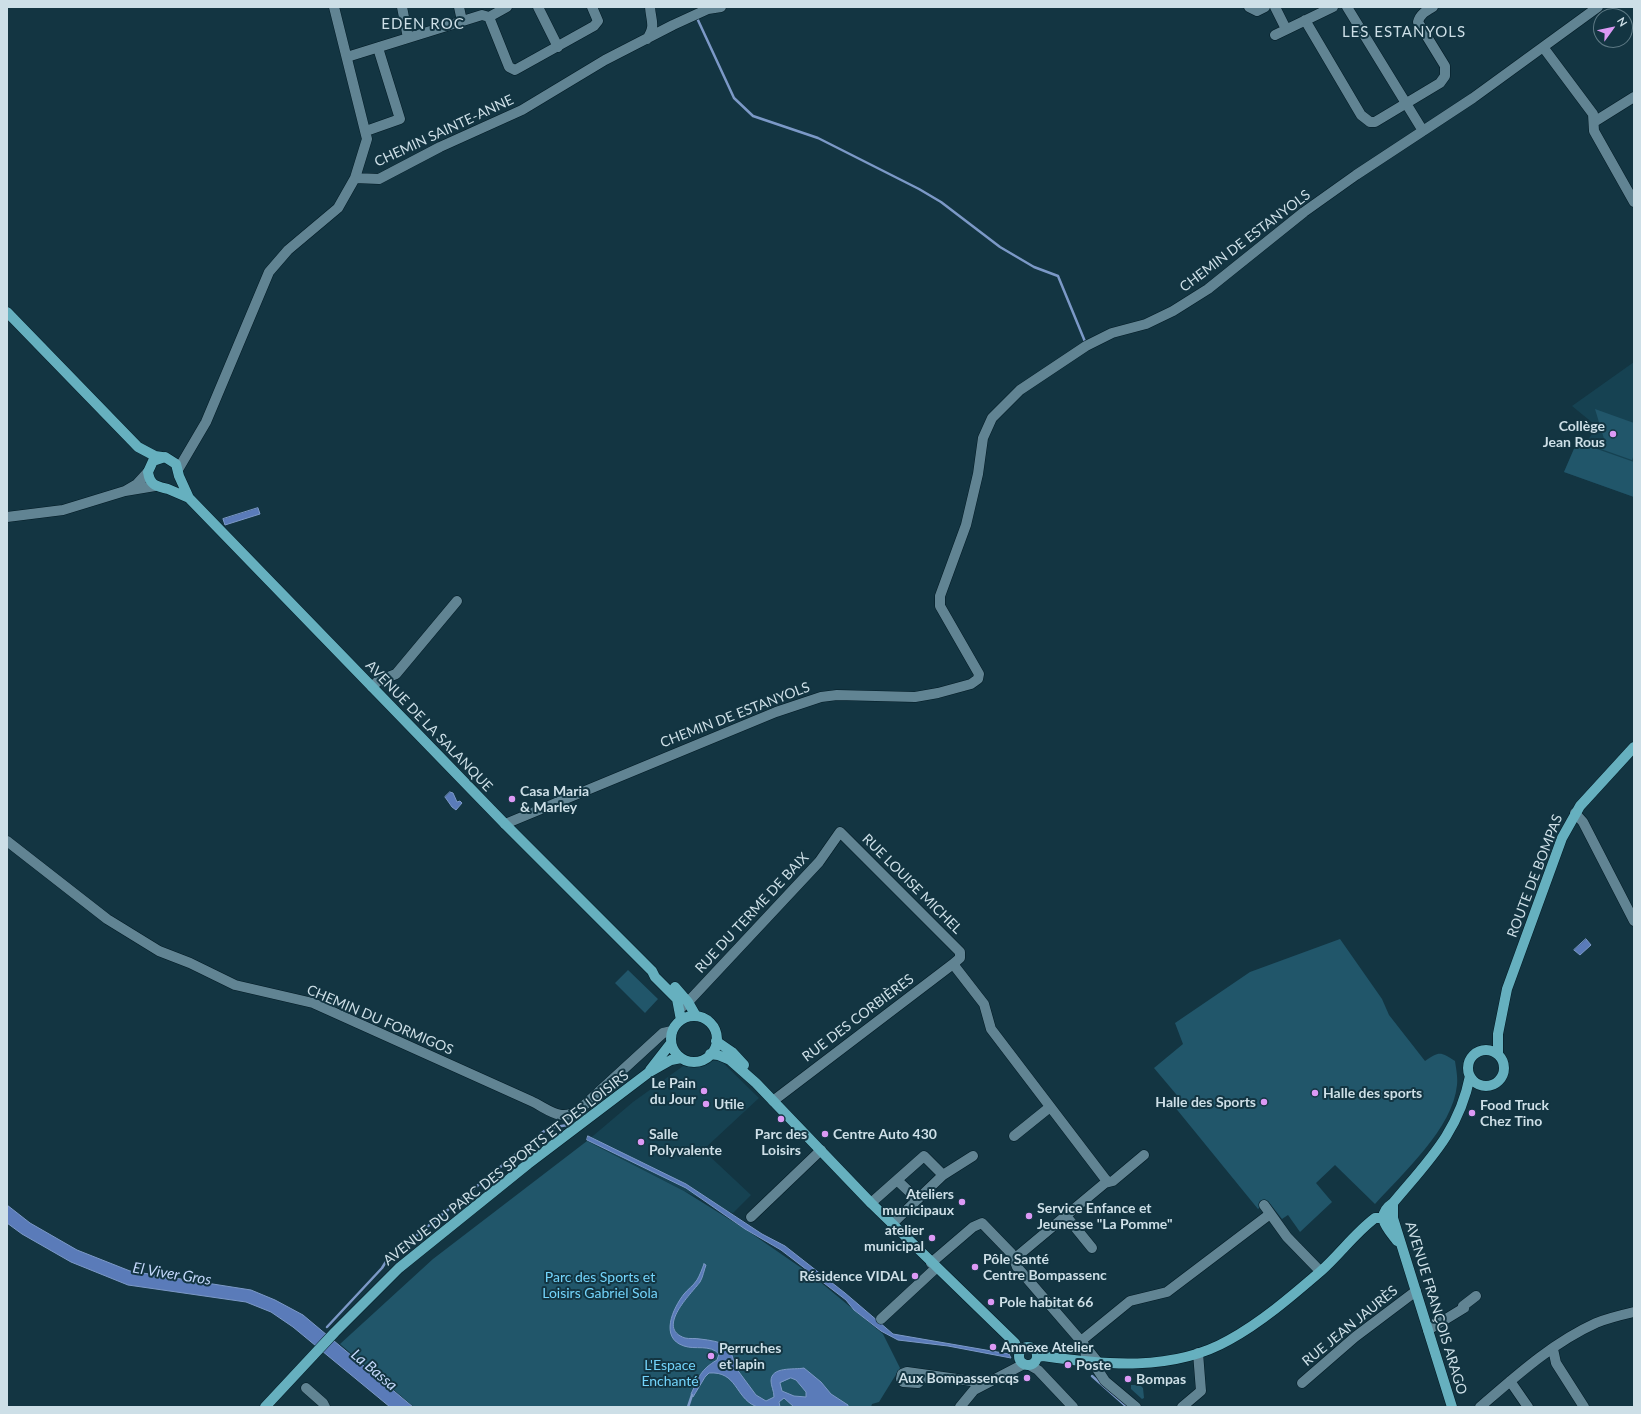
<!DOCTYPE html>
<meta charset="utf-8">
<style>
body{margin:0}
#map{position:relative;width:1641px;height:1414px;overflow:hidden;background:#133542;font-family:Lato,sans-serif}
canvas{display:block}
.frame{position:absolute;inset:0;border:8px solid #cddfe7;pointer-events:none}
.north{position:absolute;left:1593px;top:8px;width:40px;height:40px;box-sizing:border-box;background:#133542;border:1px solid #5d7984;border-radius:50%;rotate:57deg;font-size:11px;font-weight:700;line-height:16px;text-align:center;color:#cddfe7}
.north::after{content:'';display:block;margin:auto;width:14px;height:18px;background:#dc99f5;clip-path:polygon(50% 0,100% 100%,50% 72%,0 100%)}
</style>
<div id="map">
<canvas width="1641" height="1414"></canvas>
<div class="frame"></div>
<div class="north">N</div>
</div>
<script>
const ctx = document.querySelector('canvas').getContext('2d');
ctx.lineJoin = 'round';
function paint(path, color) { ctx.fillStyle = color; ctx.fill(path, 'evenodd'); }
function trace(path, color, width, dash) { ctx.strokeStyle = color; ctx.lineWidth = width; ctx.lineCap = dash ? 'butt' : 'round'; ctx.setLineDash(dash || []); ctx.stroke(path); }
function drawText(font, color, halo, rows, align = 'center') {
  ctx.font = font + ' Lato,sans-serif'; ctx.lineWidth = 4; ctx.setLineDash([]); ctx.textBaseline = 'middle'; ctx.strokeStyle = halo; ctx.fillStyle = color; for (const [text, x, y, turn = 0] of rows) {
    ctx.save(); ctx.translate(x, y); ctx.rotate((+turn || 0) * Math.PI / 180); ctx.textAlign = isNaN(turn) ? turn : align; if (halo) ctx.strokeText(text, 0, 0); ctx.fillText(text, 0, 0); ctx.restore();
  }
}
paint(new Path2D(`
 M1634 362V497L1564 472 1578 439 1588 440 1596 428 1594 424 1572 406Z
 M720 1060 759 1098 703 1150 751 1195 733 1213 684 1191 587 1141 633 1102 686 1064Z`), '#164252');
paint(new Path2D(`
 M1595 409 1634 423V454L1632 460 1601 449 1600 443 1605 442Z
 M1577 442 1634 462V497L1564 472Z
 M1340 939 1382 999 1389 1015 1425 1061C1440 1051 1440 1052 1455 1061 1456 1068 1458 1078 1457 1085 1453 1128 1403 1173 1375 1204L1335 1165 1316 1183 1332 1202 1300 1232 1288 1215 1282 1219 1268 1201 1258 1209 1174 1106 1181 1100 1154 1068 1183 1044 1175 1023 1250 972Z
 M628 970 658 999 645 1013 615 983Z
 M587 1141 684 1191 745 1229 813 1276 883 1334 900 1368 879 1402 872 1404 871 1407H414L340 1344 433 1259Z
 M1131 1385H1140L1143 1388 1144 1398 1142 1399 1131 1389Z`), '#21566a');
const water = new Path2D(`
 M258 508 260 514 225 525 223 519Z
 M450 792 453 793 457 802 460 801 462 803 456 810 452 807 445 797Z
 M1586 939 1591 945 1580 955 1574 950Z
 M588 1136 686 1184 762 1234 785 1246 845 1293 893 1334 1009 1354 1011 1358 948 1346 898 1340 881 1331 854 1310 846 1300 781 1250 745 1229 686 1188 587 1140Z
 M7 1205 30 1223 77 1250 130 1271 251 1290 275 1300 303 1315 413 1407H390L293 1327 271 1312 246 1302 128 1285 71 1262 22 1234 7 1223Z
 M704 1264 706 1265C704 1270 703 1277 700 1282 691 1294 655 1328 685 1338 689 1339 695 1338 700 1339 710 1340 720 1342 729 1346L736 1368 756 1395 766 1401 774 1397C774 1391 771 1386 771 1381 771 1366 794 1370 804 1368L821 1382 831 1394 848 1405V1407H794L784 1398 779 1402 780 1407C772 1407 761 1409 755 1406 735 1397 737 1371 709 1373L705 1377 693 1397 691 1394C699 1377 700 1370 717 1360L719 1354C710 1344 695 1350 684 1346 659 1338 673 1308 684 1294 688 1289 693 1286 697 1280 700 1275 702 1269 704 1264ZM791 1378 796 1380 806 1392V1397L794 1396 782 1391 780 1383Z`);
paint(water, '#5a7bb9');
trace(water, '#7c99c7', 1);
trace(new Path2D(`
 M697 18 734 98 753 116 818 138 919 189 941 202 1000 247 1034 267 1058 276 1086 344
 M327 1327 382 1268 387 1260 400 1249 548 1128 568 1125
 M1092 1376 1127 1407
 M688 1407 692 1395`), '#7c99c7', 2.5);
const minor = new Path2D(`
 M334 7 367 139 355 178
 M402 7 408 38
 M459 7 462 21
 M538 7 558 47
 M1249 7 1257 11 1265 7
 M1275 7 1286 29
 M1347 7 1423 131
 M489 17 509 67 515 70 594 26 598 21 592 7
 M489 17 507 7
 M1305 20 1361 115 1370 122H1375L1440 83 1445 76V66L1418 22C1420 14 1426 11 1433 7
 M1275 35 1333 7
 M647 39C656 25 651 22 650 7
 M1543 47 1593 114 1594 131 1634 202
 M347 57 482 15 489 17
 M1594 122 1634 97
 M366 131 400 119 378 48
 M179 468 206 422 269 272 288 250 338 208 355 178 379 179 440 147 522 110 605 60 673 25 708 9 721 7
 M148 472 137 484 125 491 155 486
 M7 517 63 510 125 491
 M372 687 378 681 396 674 457 601
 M1575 813 1583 822 1634 921
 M505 824 776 712 821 697 837 695 915 697 938 693 971 684 978 679 979 674 940 606V596L966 525 978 474 983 438 992 418 1020 390 1086 346 1112 333 1146 324 1173 311 1208 289 1304 212 1356 175 1473 98 1598 7
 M7 841 107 919 159 951 190 963 235 985 313 1003 531 1101C550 1110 560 1122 579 1110L663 1033 672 1031
 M953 964 984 1004 991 1029 1106 1180 1105 1183
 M682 1007 688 1002 819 862 840 832 960 952V958L953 964 773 1101
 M1014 1136 1050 1107
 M897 1180 917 1199
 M1105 1183 1014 1259 1017 1267 1081 1341 1130 1301 1167 1292 1270 1214
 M1105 1183 1113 1181 1144 1155
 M871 1203 924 1156 943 1175
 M1264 1205 1287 1237 1320 1271
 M1066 1216 1092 1248
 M751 1217 821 1150
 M892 1224 943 1175 973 1156
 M931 1263 973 1227 982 1223 1011 1253 1014 1259
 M881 1319 936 1268
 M1428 1330 1464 1308 1463 1306 1476 1296
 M1553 1349 1556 1363 1584 1407
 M1088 1360 1081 1341 1097 1361
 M1092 1361 1105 1381 1136 1407
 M1029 1365 1038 1370 1073 1407
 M927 1375 918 1383 903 1382 901 1379 902 1374 907 1372 986 1383
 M1510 1381 1528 1407
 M1302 1383 1355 1337 1416 1291
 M306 1388 323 1403 325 1407
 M960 1407 974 1390 1024 1364
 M1182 1407 1201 1391 1198 1353
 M1480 1407C1516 1376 1552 1343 1596 1323 1608 1318 1621 1315 1634 1312`);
const major = new Path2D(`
 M7 312 138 447 155 456 162 457
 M189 498C182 495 175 492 168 489 157 486 150 486 148 472L153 461 165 457 176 464 179 476 189 498 505 824 652 971 655 977 677 999 681 1020
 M675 987 688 1002 696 1016
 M671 1039a23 23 0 1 1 46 0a23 23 0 1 1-46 0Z
 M716 1041 732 1052 744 1065
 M1468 1068a18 18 0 1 1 36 0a18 18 0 1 1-36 0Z
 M710 1054 718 1055 730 1060 756 1083 871 1203 1015 1343 1019 1353
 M1498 1054V1034L1507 989 1562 838 1580 806 1634 747
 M650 1070 671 1043
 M1393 1203V1218L1452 1407
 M1397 1241C1387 1228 1374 1216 1393 1203 1428 1161 1459 1132 1470 1076
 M1019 1356a9 9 0 1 1 18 0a9 9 0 1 1-18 0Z
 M1037 1357 1043 1356C1103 1365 1173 1372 1229 1340 1262 1322 1293 1295 1321 1271 1340 1254 1355 1233 1375 1218H1393
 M265 1407 335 1332 399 1268 528 1164 648 1073 671 1060 681 1058`);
trace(minor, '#031b25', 11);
trace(major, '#031b25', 11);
trace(minor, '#618493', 10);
trace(major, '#66b0bf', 10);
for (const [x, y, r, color] of [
 [1613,434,4,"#dc99f5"],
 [512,799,4,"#dc99f5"],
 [704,1091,4,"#dc99f5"],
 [1315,1093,4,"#dc99f5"],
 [1264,1102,4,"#dc99f5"],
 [706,1104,4,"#dc99f5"],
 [1472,1113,4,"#dc99f5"],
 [781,1119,4,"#dc99f5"],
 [825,1134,4,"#dc99f5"],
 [641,1142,4,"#dc99f5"],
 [962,1202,4,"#dc99f5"],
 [1029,1216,4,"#dc99f5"],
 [932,1238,4,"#dc99f5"],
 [975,1267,4,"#dc99f5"],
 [915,1276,4,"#dc99f5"],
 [991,1302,4,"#dc99f5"],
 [993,1347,4,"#dc99f5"],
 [711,1356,4,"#dc99f5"],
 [1068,1365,4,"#dc99f5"],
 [1027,1378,4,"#dc99f5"],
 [1128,1379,4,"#dc99f5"]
]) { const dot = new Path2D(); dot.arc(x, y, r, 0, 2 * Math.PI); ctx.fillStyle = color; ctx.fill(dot); trace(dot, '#133542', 1.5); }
drawText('14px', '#cddfe7', '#133542', [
 ["CHEMIN SAINTE-ANNE",444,131,-25],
 ["CHEMIN DE ESTANYOLS",1245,241,-37],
 ["CHEMIN DE ESTANYOLS",735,715,-21],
 ["AVENUE DE LA SALANQUE",429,726,46],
 ["ROUTE DE BOMPAS",1535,876,-69],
 ["RUE LOUISE MICHEL",912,884,45],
 ["RUE DU TERME DE BAIX",752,913,-47],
 ["RUE DES CORBIÈRES",858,1018,-37],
 ["CHEMIN DU FORMIGOS",380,1020,23],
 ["AVENUE DU PARC DES SPORTS ET DES LOISIRS",506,1168,-38],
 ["AVENUE FRANÇOIS ARAGO",1436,1308,73],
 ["RUE JEAN JAURÈS",1350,1326,-39]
]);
drawText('bold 14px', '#cddfe7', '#133542', [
 ["Collège",1605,426,"right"],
 ["Jean Rous",1605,442,"right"],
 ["Casa Maria",520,791],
 ["& Marley",520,807],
 ["Le Pain",696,1083,"right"],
 ["du Jour",696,1099,"right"],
 ["Halle des sports",1323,1093],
 ["Halle des Sports",1256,1102,"right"],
 ["Utile",714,1104],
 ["Food Truck",1480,1105],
 ["Chez Tino",1480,1121],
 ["Salle",649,1134],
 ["Polyvalente",649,1150],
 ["Parc des",781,1134,"center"],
 ["Loisirs",781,1150,"center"],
 ["Centre Auto 430",833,1134],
 ["Ateliers",954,1194,"right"],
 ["municipaux",954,1210,"right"],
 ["Service Enfance et",1037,1208],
 ["Jeunesse \"La Pomme\"",1037,1224],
 ["atelier",924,1230,"right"],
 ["municipal",924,1246,"right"],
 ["Pôle Santé",983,1259],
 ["Centre Bompassenc",983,1275],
 ["Résidence VIDAL",907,1276,"right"],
 ["Pole habitat 66",999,1302],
 ["Annexe Atelier",1001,1347],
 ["Perruches",719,1348],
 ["et lapin",719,1364],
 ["Poste",1076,1365],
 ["Aux Bompassencqs",1019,1378,"right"],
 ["Bompas",1136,1379]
], 'left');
drawText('14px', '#73d4fb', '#133542', [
 ["Parc des Sports et",600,1277],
 ["Loisirs Gabriel Sola",600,1293],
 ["L'Espace",670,1365],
 ["Enchanté",670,1381]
]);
ctx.letterSpacing = '1px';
drawText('15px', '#cddfe7', '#133542', [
 ["EDEN ROC",423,24],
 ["LES ESTANYOLS",1404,32]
]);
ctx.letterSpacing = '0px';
drawText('italic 15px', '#c4d8fb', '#133542', [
 ["El Viver Gros",172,1274,9],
 ["La Bassa",374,1370,40]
]);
</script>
